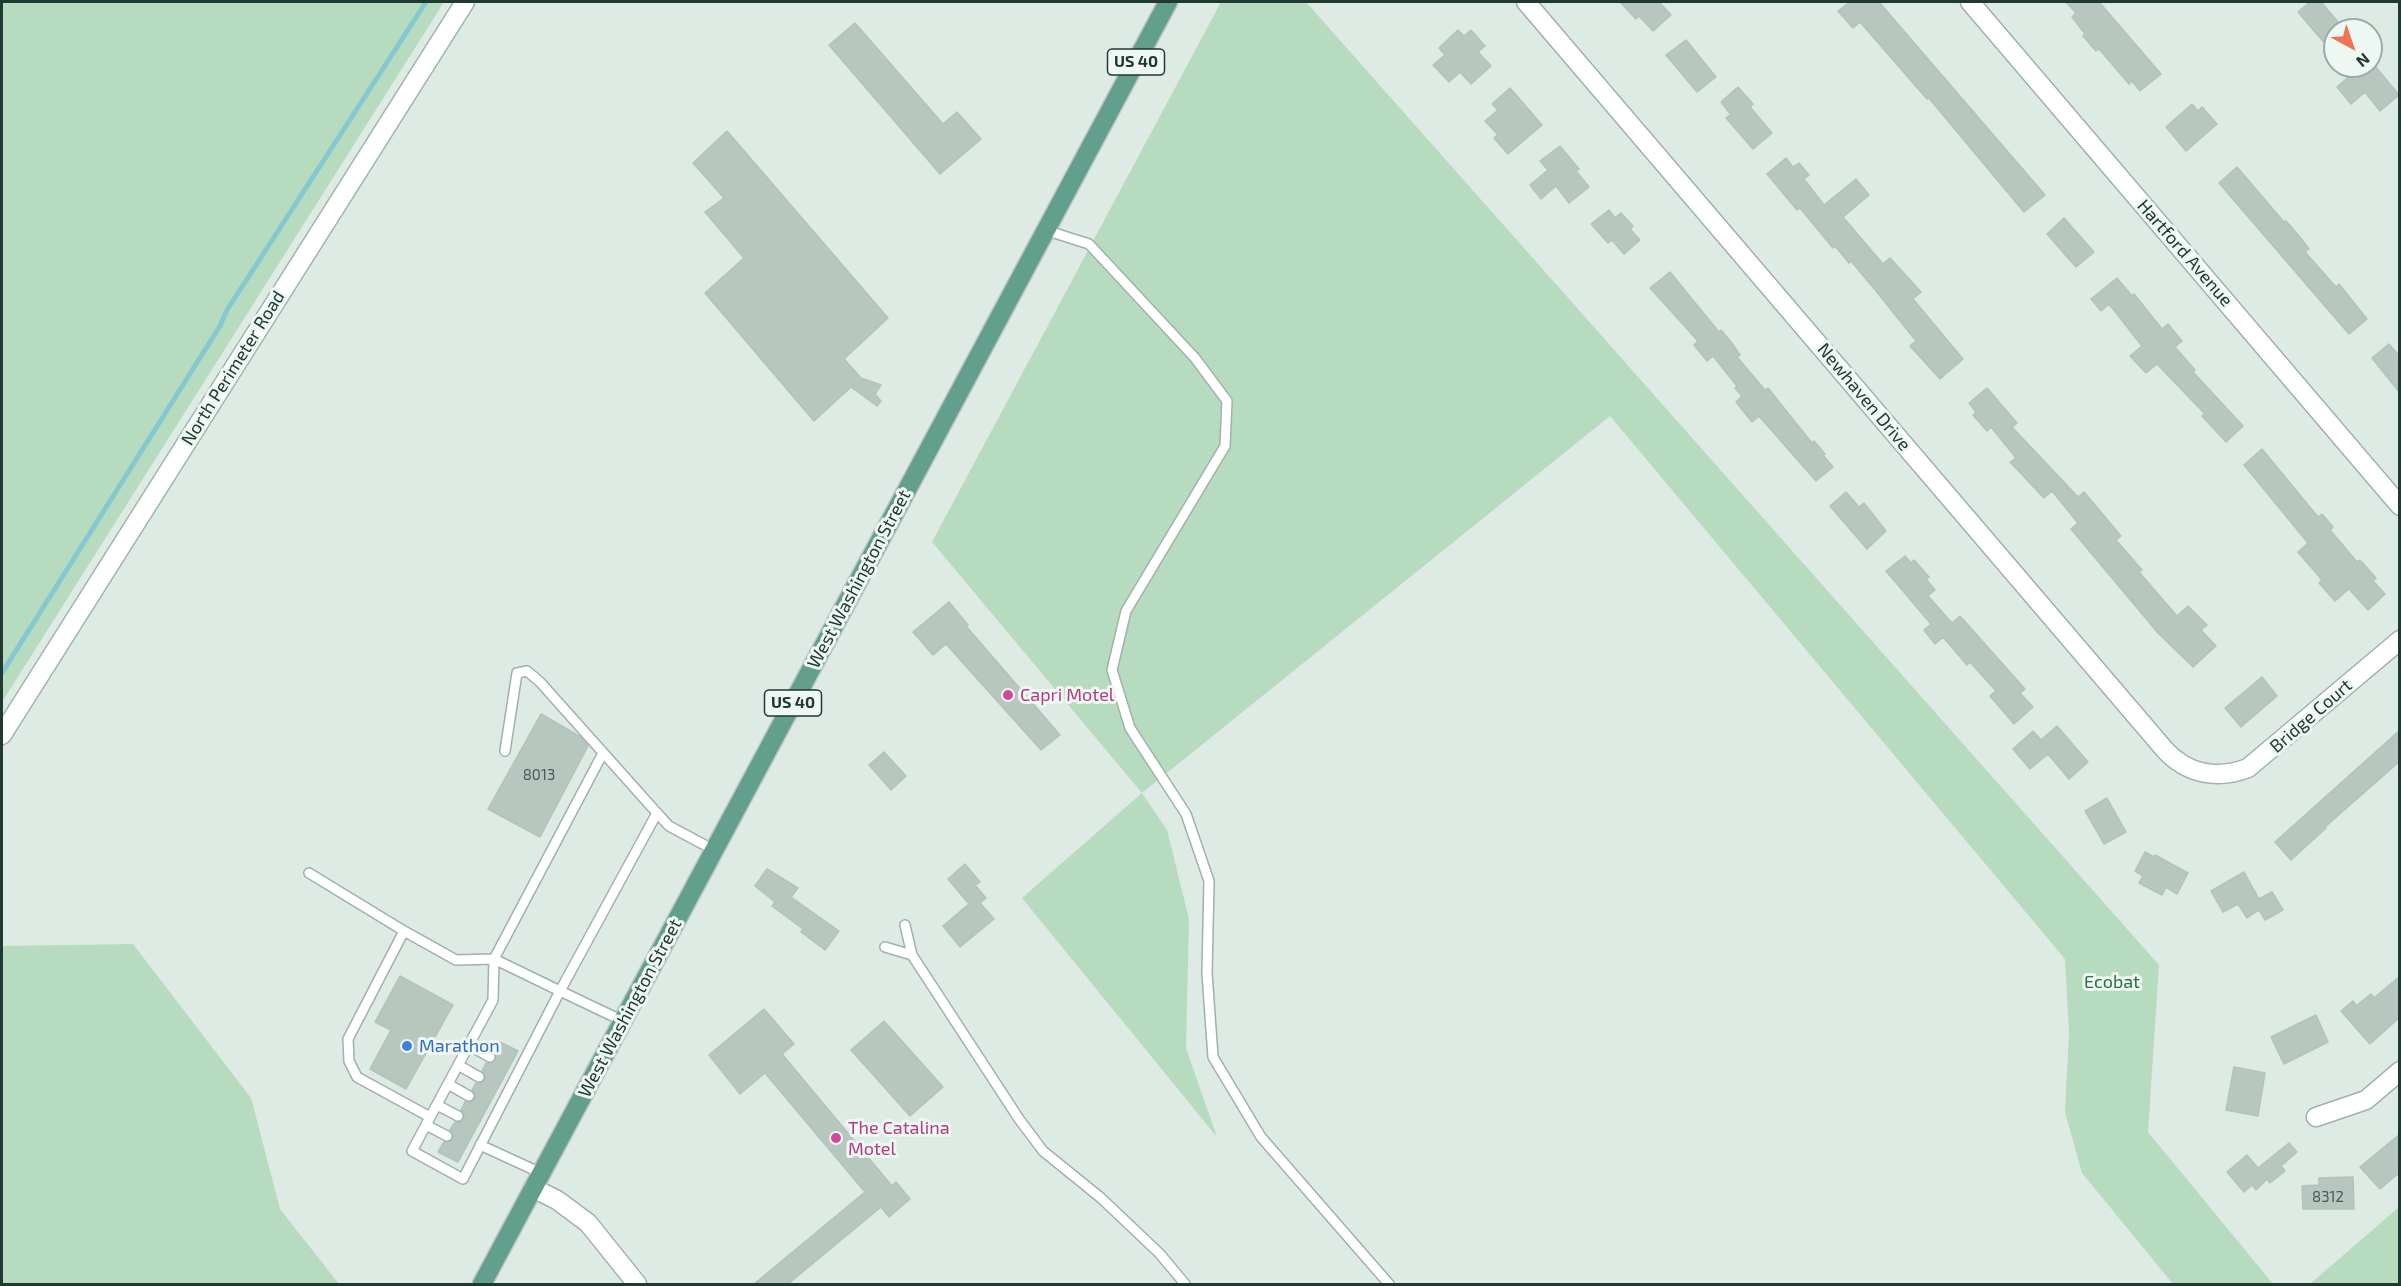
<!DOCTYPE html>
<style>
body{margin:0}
#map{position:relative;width:2401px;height:1286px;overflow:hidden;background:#deeae4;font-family:"Exo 2",sans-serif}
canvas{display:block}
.frame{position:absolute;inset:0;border:3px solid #203931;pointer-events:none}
.north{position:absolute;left:2323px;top:18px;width:60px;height:60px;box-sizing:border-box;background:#eff7f2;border:2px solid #9caba5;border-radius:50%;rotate:140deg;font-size:16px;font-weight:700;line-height:24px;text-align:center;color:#203931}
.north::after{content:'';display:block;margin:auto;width:21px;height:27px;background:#f17355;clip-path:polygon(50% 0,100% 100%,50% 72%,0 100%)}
</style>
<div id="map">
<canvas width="2401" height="1286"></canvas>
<div class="frame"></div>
<div class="north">N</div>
</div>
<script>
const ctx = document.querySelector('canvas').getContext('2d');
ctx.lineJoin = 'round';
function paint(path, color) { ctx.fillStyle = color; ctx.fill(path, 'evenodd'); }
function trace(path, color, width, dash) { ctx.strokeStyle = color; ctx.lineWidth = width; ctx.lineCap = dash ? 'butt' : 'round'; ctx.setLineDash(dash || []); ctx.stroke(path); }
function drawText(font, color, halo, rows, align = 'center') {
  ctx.font = font + ' "Exo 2",sans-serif'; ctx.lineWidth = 6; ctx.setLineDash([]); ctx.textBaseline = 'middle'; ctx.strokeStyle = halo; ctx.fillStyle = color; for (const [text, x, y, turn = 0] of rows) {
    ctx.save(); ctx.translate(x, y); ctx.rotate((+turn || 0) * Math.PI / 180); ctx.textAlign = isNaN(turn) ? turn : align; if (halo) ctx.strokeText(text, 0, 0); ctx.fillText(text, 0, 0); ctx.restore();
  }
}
paint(new Path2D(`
 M2 2H444L2 702Z
 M1221 2H1306L2159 965 2148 1132 2273 1284H2173L2082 1173 2065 1112 2069 1033 2065 959 1610 416 1142 793 1167 830 1189 919 1186 1048 1217 1137 1022 898 1142 793 932 542Z
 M133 944 251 1098 280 1209 339 1284H2V946Z
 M2399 1207V1284H2310Z`), '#b7dbbf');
trace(new Path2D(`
 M2 673 220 326 227 310 426 2`), '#86c8d0', 5);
const building = new Path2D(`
 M1620 2H1659L1671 15 1653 31 1639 16 1636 19Z
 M1850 2H1879L2045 195 2024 212 1928 97 1927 99 1860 22 1853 28 1838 11Z
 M2066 2H2099L2161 74 2140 91 2132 81 2129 84 2099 49 2096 51 2083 36 2085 34 2072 17 2076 13Z
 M2310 2H2321L2345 30H2335V39L2327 46 2298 12Z
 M855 23 943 124 957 112 981 139 940 174 829 45Z
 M1458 30 1464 36 1471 30 1485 46 1478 52 1491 66 1471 84 1460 72 1449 82 1433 65 1445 55 1439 48Z
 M1686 40 1716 77 1697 92 1666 55Z
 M2361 66H2375L2399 95 2380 111 2365 92 2351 104 2337 87Z
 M1738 87 1753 104 1750 107 1772 133 1753 149 1726 118 1731 115 1721 102Z
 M1510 88 1542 125 1508 154 1494 138 1498 135 1485 121 1498 110 1492 104Z
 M2192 104 2198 111 2202 107 2217 124 2186 151 2166 127Z
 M727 131 888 318 844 359 861 378 881 385 875 394 881 401 877 406 851 387 814 421 705 293 744 258 705 212 724 198 693 163Z
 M1560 146 1579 169 1576 171 1589 187 1569 203 1556 186 1541 199 1530 185 1548 170 1540 161Z
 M1786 158 1793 167 1799 163 1809 175 1804 179 1824 205 1856 179 1869 195 1843 217 1883 264 1890 258 1921 292 1913 299 1963 359 1940 379 1910 346 1916 341 1876 291 1851 261 1849 263 1835 246 1833 248 1800 208 1797 210 1767 174Z
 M2237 167 2284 222 2286 221 2299 236 2309 249 2305 252 2336 287 2339 284 2367 319 2349 334 2219 183Z
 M1609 210 1615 218 1621 213 1633 226 1630 229 1640 240 1624 254 1612 240 1608 243 1591 224Z
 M2064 218 2094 252 2076 267 2047 234Z
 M1670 272 1719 332 1721 330 1731 342 1740 355 1737 357 1765 390 1768 388 1812 443 1814 441 1825 454 1823 455 1833 467 1816 481 1759 416 1752 422 1736 402 1742 396 1735 388 1737 386 1713 356 1707 361 1694 345 1698 341 1650 288Z
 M2117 278 2132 296 2134 294 2162 329 2168 324 2182 341 2175 347 2195 370 2193 372 2243 426 2226 442 2202 416 2205 414 2157 364 2146 373 2130 356 2142 346 2109 304 2101 311 2091 299Z
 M2389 344 2400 357V393L2372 358Z
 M1987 388 2017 423 2012 427 2078 497 2084 492 2121 536 2116 540 2142 570 2139 572 2177 616 2188 606 2207 625 2201 630 2216 646 2193 667 2158 633 2071 529 2078 523 2052 491 2044 498 2010 462 2016 458 1991 427 1987 431 1973 415 1976 412 1969 403Z
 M2262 449 2318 517 2322 514 2333 527 2330 530 2357 562 2360 560 2376 578 2373 581 2385 594 2368 610 2349 589 2335 601 2319 583 2322 580 2298 552 2308 543 2244 465Z
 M1846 492 1859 507 1864 503 1886 531 1867 549 1830 506Z
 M1905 556 1911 563 1914 560 1929 577 1926 579 1935 590 1928 596 1952 623 1960 616 2025 689 2020 693 2033 707 2014 724 1990 696 1996 691 1970 662 1967 665 1943 637 1935 644 1924 630 1931 624 1886 571Z
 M949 602 968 625 966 626 1060 735 1041 750 946 644 933 655 913 632Z
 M2262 677 2277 696 2241 727 2225 708Z
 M541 714 579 736 588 746 540 837 488 809Z
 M2057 726 2088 762 2069 779 2048 754 2030 769 2013 749 2033 731 2041 740Z
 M2400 730V761L2325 827 2326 828 2291 860 2275 842Z
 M884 752 906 776 891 790 869 765Z
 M2107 798 2126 832 2104 844 2085 811Z
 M2145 852 2154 857 2155 855 2188 873 2177 894 2166 887 2162 895 2139 883 2143 876 2135 871Z
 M965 864 980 882 975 885 986 898 980 903 994 919 960 947 943 926 969 904 948 879Z
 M767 869 798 888 791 897 839 931 825 950 801 932 803 929 772 906 775 902 755 886Z
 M2244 872 2259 899 2272 892 2283 910 2265 920 2259 910 2247 918 2238 904 2223 912 2211 891Z
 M400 976 453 1005 406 1089 370 1069 391 1030 375 1022Z
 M2400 976V1017L2370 1044 2341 1011 2353 1001 2356 1006 2371 994 2374 998Z
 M764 1009 794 1044 782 1054 892 1186 896 1182 910 1199 889 1217 881 1207 788 1284H754L865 1192 765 1073 740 1094 709 1055Z
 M2316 1015 2328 1042 2284 1064 2271 1037Z
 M884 1021 943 1087 910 1116 851 1050Z
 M498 1041 518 1051 458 1162 438 1152 444 1142 453 1140 454 1135 450 1130 455 1122 459 1123 464 1120 465 1115 461 1110 465 1102H472L475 1099V1093L472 1090 476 1083H482L485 1080V1074L482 1071 486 1063H493L496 1060V1054L493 1051Z
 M2234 1067 2265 1073 2258 1116 2226 1110Z
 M2400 1134V1172L2380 1189 2360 1167Z
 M2289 1143 2297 1152 2281 1166 2285 1171 2270 1183 2267 1179 2256 1190 2252 1185 2244 1192 2227 1172 2247 1155 2258 1168Z
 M2353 1177 2354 1209H2303L2302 1186 2319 1185V1178Z`);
paint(building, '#b7c7c0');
trace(building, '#b1c3bb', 1.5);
const lane = new Path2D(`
 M1045 230 1089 244 1195 358 1227 401 1225 446 1126 611 1112 670 1130 728 1186 814 1209 881 1207 973 1213 1057 1261 1137 1389 1284
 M505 751 517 673 527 671 540 682 657 813
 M603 753 494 959 560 991 657 813 669 826 714 850
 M309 873 404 931
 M885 947 912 955 905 925
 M912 955 1019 1119 1043 1151 1101 1198 1160 1254 1185 1284
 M468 1045 490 1057
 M458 1065 479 1077
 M448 1084 469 1096
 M437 1105 458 1116
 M430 1117 357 1077 349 1061 348 1039 404 931 456 960 494 959 493 1000 412 1151 463 1179 560 991 623 1021
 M426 1125 447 1136
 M480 1145 541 1173`);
const street = new Path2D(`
 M1526 2 2165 750C2187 774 2217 780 2248 768L2400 640
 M1970 2 2400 506
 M2316 1117 2366 1100 2400 1071
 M533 1188 557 1200 588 1223 637 1284`);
const secondary = new Path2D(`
 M2 735 465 2`);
const primary = new Path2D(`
 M482 1284 1168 2`);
trace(lane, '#a1b1ab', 12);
trace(street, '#a1b1ab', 21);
trace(secondary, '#9eb6ac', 21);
trace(primary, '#bcc4c1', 21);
trace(lane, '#fff', 9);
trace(street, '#fff', 18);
trace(secondary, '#fff', 18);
trace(primary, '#639f8d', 18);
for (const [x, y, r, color] of [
 [1008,695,6,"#d1479c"],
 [407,1046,6,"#3f7fe0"],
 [836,1138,6,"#d1479c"]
]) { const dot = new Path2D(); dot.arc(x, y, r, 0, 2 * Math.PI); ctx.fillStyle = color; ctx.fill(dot); trace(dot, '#eff7f2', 2); }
drawText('15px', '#465c55', null, [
 ["8013",539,775],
 ["8312",2328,1197]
]);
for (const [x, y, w] of [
 [1136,62,57],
 [793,703,57]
]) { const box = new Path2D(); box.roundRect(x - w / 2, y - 13, w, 26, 4.5); ctx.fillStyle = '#eff7f2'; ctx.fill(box); trace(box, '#203931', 1.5); }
drawText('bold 16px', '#203931', null, [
 ["US 40",1136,62],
 ["US 40",793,703]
]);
drawText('18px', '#203931', '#eff7f2', [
 ["Hartford Avenue",2185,253,49],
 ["North Perimeter Road",233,368,-58],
 ["Newhaven Drive",1864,397,50],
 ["West Washington Street",859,579,-62],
 ["Bridge Court",2311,716,-41],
 ["West Washington Street",630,1008,-62]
]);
drawText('18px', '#b23c85', '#eff7f2', [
 ["Capri Motel",1020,695],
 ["The Catalina",848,1128],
 ["Motel",848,1149]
], 'left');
drawText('18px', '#2a7042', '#eff7f2', [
 ["Ecobat",2112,982]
]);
drawText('18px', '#366cbe', '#eff7f2', [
 ["Marathon",419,1046]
], 'left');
</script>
